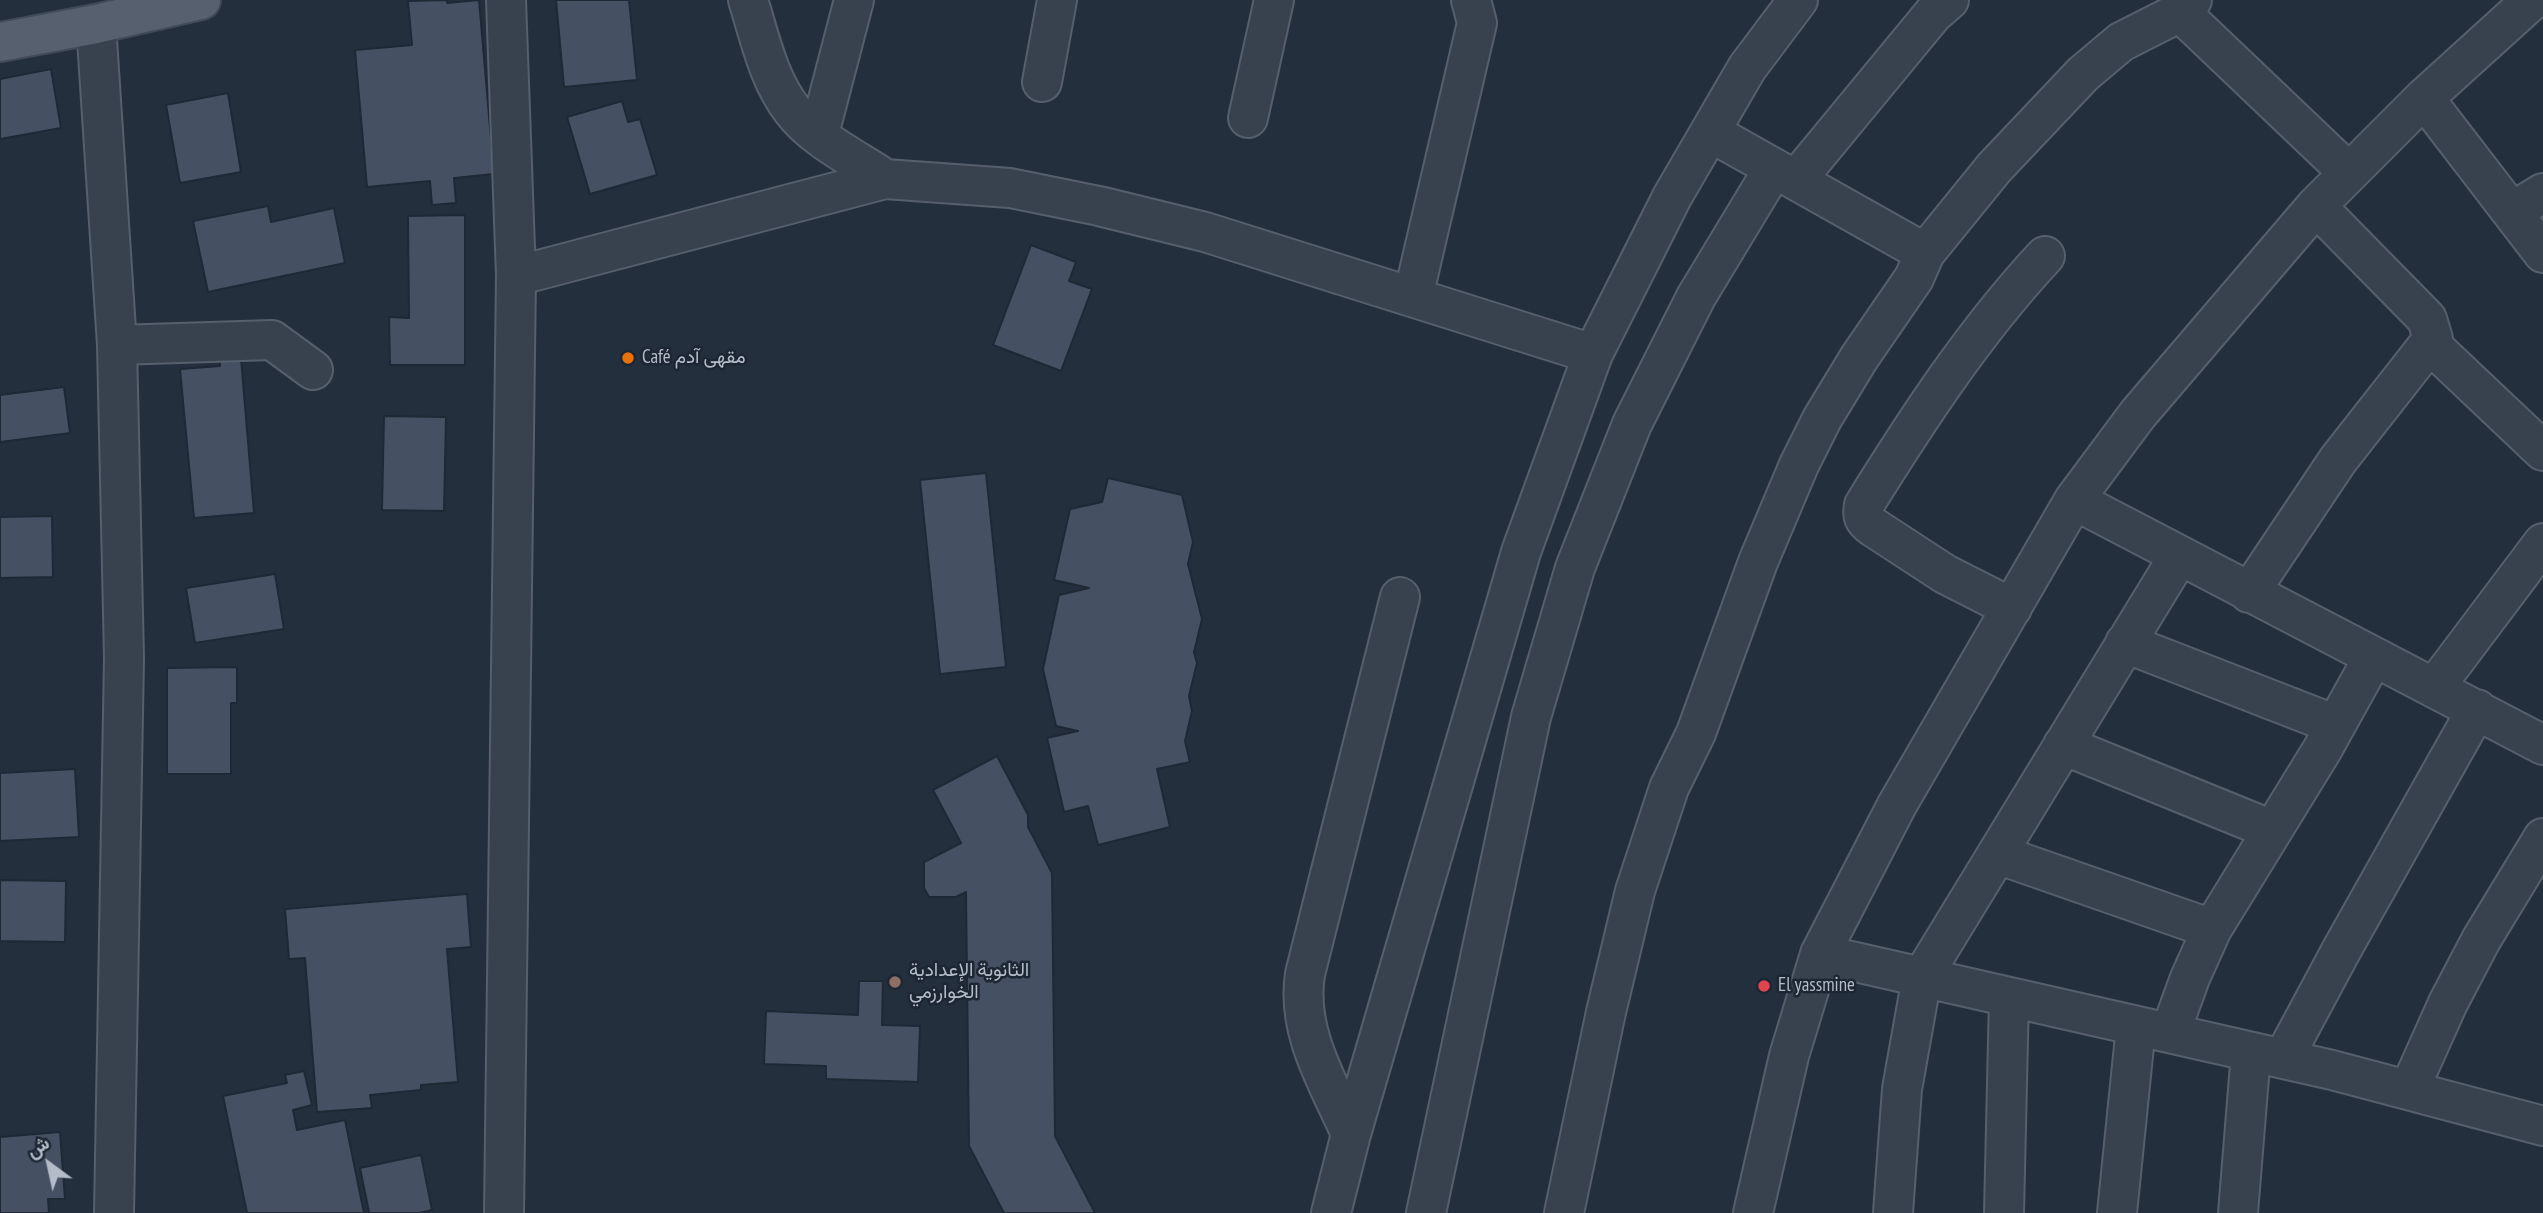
<!DOCTYPE html>
<meta charset="utf-8">
<style>
body{margin:0}
#map{position:relative;width:2543px;height:1213px;overflow:hidden;background:#242f3e;font-family:"PT Sans Narrow",Vazirmatn,sans-serif}
canvas{display:block}
.north{position:absolute;left:14px;top:1129px;width:70px;height:70px;-webkit-text-stroke:5px #1d2633;paint-order:stroke;rotate:327deg;font-size:19px;font-weight:700;line-height:28px;text-align:center;color:#b4bcc9}
.north::after{content:'';display:block;margin:auto;width:24px;height:32px;background:#b4bcc9;clip-path:polygon(50% 0,100% 100%,50% 72%,0 100%)}
</style>
<div id="map">
<canvas width="2543" height="1213"></canvas>
<div class="north">ش</div>
</div>
<script>
const ctx = document.querySelector('canvas').getContext('2d');
ctx.lineJoin = 'round';
function paint(path, color) { ctx.fillStyle = color; ctx.fill(path, 'evenodd'); }
function trace(path, color, width, dash) { ctx.strokeStyle = color; ctx.lineWidth = width; ctx.lineCap = dash ? 'butt' : 'round'; ctx.setLineDash(dash || []); ctx.stroke(path); }
function drawText(font, color, halo, rows, align = 'center') {
  ctx.font = font + ' "PT Sans Narrow",Vazirmatn,sans-serif'; ctx.lineWidth = 5; ctx.setLineDash([]); ctx.textBaseline = 'middle'; ctx.strokeStyle = halo; ctx.fillStyle = color; for (const [text, x, y, turn = 0] of rows) {
    ctx.save(); ctx.translate(x, y); ctx.rotate((+turn || 0) * Math.PI / 180); ctx.textAlign = isNaN(turn) ? turn : align; if (halo) ctx.strokeText(text, 0, 0); ctx.fillText(text, 0, 0); ctx.restore();
  }
}
const building = new Path2D(`
 M447 0V3L479 0 494 174 454 178 456 203 432 205 430 181 367 187 355 50 412 45 408 1Z
 M556 0H629L637 80 564 87Z
 M51 69 61 128 0 139V79Z
 M228 93 241 172 180 183 166 105Z
 M622 101 628 122 640 119 657 175 590 194 567 117Z
 M268 206 271 222 334 208 345 263 208 292 193 221Z
 M465 215V365H390L389 317 409 318 408 216Z
 M1031 245 1076 262 1069 281 1092 289 1061 371 993 345Z
 M240 346 254 513 194 518 180 369 220 366 219 347Z
 M64 387 70 433 0 442V395Z
 M384 416 446 417 444 511 382 510Z
 M986 473 1006 667 940 674 920 480Z
 M1108 478 1182 495 1193 542 1188 564 1202 619 1194 652 1197 663 1189 696 1192 711 1185 741 1190 762 1157 769 1170 827 1098 845 1088 806 1064 812 1047 738 1078 731 1056 726 1043 669 1059 595 1089 588 1054 580 1070 509 1102 502Z
 M52 516 53 577 0 578V517Z
 M275 574 284 629 195 643 186 588Z
 M237 667V703H231V774H167V668Z
 M997 756 1028 815V827L1052 873 1055 1136 1095 1213H1004L969 1146 966 892 956 897H929L924 888V862L961 843 933 790Z
 M75 769 79 837 0 841V773Z
 M0 880 66 881 65 942 0 941Z
 M467 894 471 947 447 949 458 1082 421 1085V1090L370 1095 372 1108 317 1112 305 958 289 959 285 909Z
 M859 981H883L882 1025 920 1026 918 1082 826 1079V1066L764 1064 766 1011 858 1015Z
 M304 1071 312 1105 293 1110 297 1130 345 1120 364 1213H247L223 1096 287 1083 285 1075Z
 M60 1132 65 1199H48L49 1213H0V1137Z
 M421 1155 432 1210 419 1213H366L369 1212 360 1168Z`);
paint(building, '#455162');
trace(building, '#1f2835', 2);
const minor = new Path2D(`
 M748 0C760 38 768 79 793 111 813 138 857 160 885 179
 M2180 12 2349 173
 M96 24 117 345 124 658 114 1213
 M1042 82 1057 0
 M2424 98 2543 253
 M1248 118 1274 0
 M819 134 854 0
 M1796 180 1933 14 1949 0
 M2512 212 2543 193
 M1925 253 1994 168 2083 74 2121 42 2180 12 2192 0
 M516 276 885 179 1010 188 1099 206 1205 232 1593 354
 M1413 297 1477 23 1471 0
 M2430 344 2543 451
 M117 345 272 340 313 370
 M2074 500 2543 745
 M2249 593 2338 460 2433 339 2427 319 2316 206
 M2012 608 1945 574 1873 527C1863 520 1862 516 1864 505 1918 418 1975 331 2045 256
 M2125 643 2336 725
 M2434 688 2543 543
 M2063 745 2272 830
 M1997 854 2212 929
 M1820 954 2332 1070 2543 1126
 M2170 1033 2190 978 2212 929 2322 750 2373 658
 M2283 1059 2342 949 2477 709
 M2409 1090 2448 1003 2481 940 2543 838
 M1351 1134C1328 1082 1296 1032 1305 974L1400 597
 M504 1213 516 276 506 0
 M1331 1213 1351 1134 1521 552 1593 354 1672 197 1747 68 1798 0
 M1426 1213 1531 717 1575 568 1632 424 1696 297 1774 168
 M1564 1213 1606 1012 1635 891 1669 788 1696 733 1758 562 1799 465 1822 419 1859 358 1914 278 1925 253 1710 132
 M1753 1213 1789 1056 1820 954 1897 805 2074 500 2138 414 2316 206 2424 98 2532 0
 M1893 1213 1902 1089 1922 977 2179 556
 M2004 1213 2009 997
 M2117 1213 2136 1026
 M2238 1213 2251 1052`);
const major = new Path2D(`
 M0 42 96 24 201 0`);
trace(minor, '#565f6c', 42);
trace(major, '#414a57', 42);
trace(minor, '#38414e', 38);
trace(major, '#56606e', 38);
for (const [x, y, r, color] of [
 [628,358,7,"#e8710a"],
 [895,982,7,"#8d6e63"],
 [1764,986,7,"#e0444e"]
]) { const dot = new Path2D(); dot.arc(x, y, r, 0, 2 * Math.PI); ctx.fillStyle = color; ctx.fill(dot); trace(dot, '#1d2633', 2.5); }
drawText('19px', '#b4bcc9', '#1d2633', [
 ["Café مقهى آدم",642,358],
 ["الثانوية الإعدادية",909,971],
 ["الخوارزمي",909,993],
 ["El yassmine",1778,986]
], 'left');
</script>
